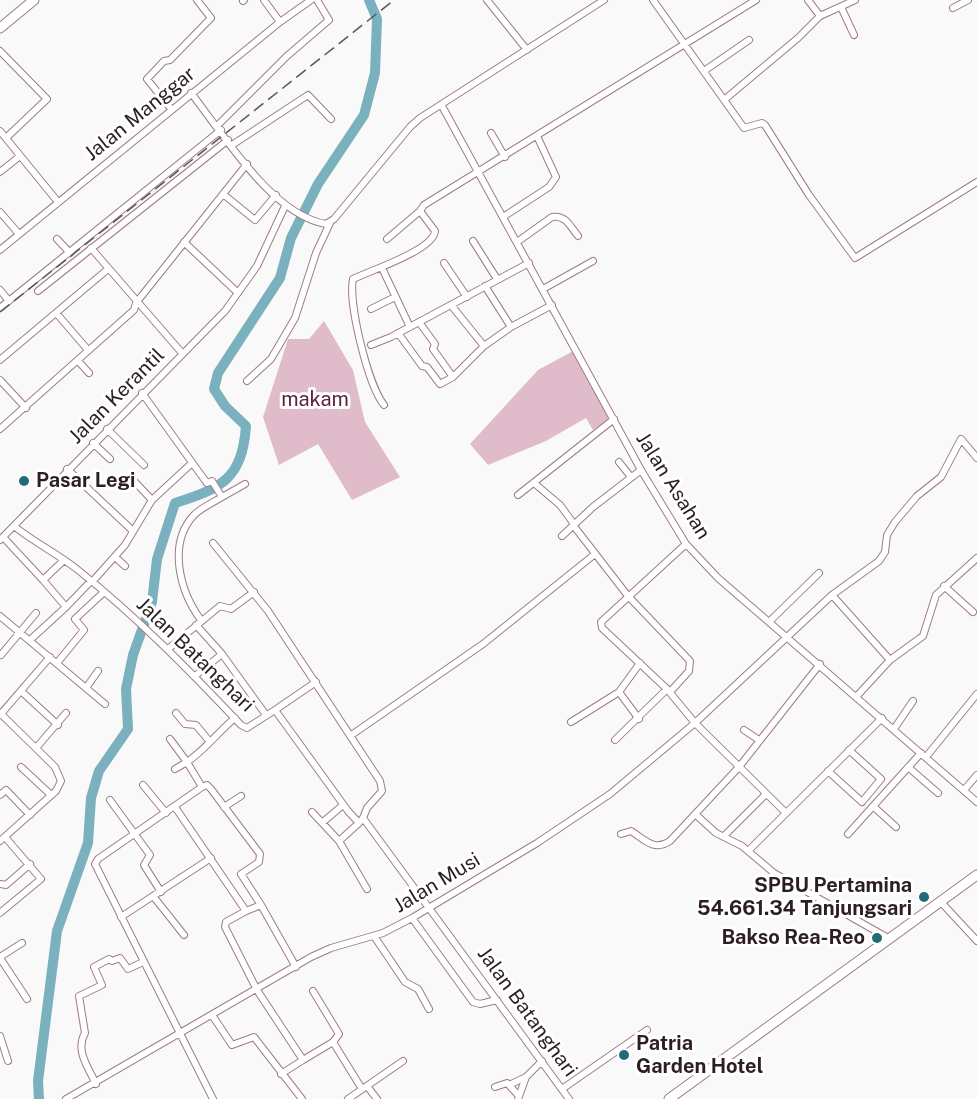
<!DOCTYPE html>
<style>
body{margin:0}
canvas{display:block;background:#f9f9f9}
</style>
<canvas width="977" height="1099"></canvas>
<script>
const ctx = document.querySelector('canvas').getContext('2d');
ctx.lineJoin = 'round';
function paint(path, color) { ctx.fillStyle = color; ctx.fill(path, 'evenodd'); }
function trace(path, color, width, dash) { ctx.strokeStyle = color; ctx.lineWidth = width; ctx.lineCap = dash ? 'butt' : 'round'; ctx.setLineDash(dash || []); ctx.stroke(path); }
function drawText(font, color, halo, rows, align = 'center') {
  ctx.font = font + ' "Public Sans",sans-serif'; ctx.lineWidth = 6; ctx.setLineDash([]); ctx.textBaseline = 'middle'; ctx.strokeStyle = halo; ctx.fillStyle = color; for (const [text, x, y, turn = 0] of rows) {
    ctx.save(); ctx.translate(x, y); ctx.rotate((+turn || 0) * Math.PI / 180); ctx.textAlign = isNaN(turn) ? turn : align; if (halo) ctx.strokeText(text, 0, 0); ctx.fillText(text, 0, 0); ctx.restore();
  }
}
paint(new Path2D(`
 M324 321 353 370 365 422 400 477 352 500 318 444 279 465 263 417 288 339H309Z
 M573 351 609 418 593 430 586 418 546 441 488 465 470 444 538 370Z`), '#e0bcca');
trace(new Path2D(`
 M39 1099 38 1081 57 931 88 843 91 798 99 771 128 729 126 689 133 655 152 602 157 559 175 503C222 488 242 479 246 426L225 406 214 389 218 373 280 278 291 238 318 184 364 115 375 73 377 19 369 0`), '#7bb1be', 10);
const minor = new Path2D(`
 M487 0 527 50
 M653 0 744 128 762 123 765 125 809 195 855 258 977 182
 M808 0 820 16
 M243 1 244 0
 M841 7 854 35
 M953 8 968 0
 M280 22 311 0
 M0 51 47 99 6 138
 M704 71 749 40
 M191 93C224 135 272 215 326 224L334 219 410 127 420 118 604 0
 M724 100 798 38 820 16 855 0
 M442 106 641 470 686 544 718 578 977 802
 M171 109 147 79 164 61 170 60 211 18 197 0
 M217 126 287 56 329 20 317 0
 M0 131 58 202
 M491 133 505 157
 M232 145 308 95 331 119
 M0 172 20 156
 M223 194 255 220 276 195
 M0 212 19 234
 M503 217 549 187 556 177 537 136
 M57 239 70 253
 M387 239 420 211
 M473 241 497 279
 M184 242 238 293
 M517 242 552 217C566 215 570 226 578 236
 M91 248 182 353
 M0 250 280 22 264 0
 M444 263 467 297
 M382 268 410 327
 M543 289 593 261
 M0 290 9 301
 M38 291 228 140
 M451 305 484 346
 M0 308 221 130
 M371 309 395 297
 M57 314 88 350
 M419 322 435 344 433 349 453 377 484 346 511 327 485 286
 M511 327 552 305
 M398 333 422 366 427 367 440 384 453 377
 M371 345 391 337 529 263
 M0 360 108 269
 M79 362 89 373
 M0 380 26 408
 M247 381 271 359 295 318 316 253 330 223
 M142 393 204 479 207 483 212 481 222 497C212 503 201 508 194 515 167 544 180 592 201 620
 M384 405C368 385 348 303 353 279 369 271 434 250 435 231L420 211 424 205 756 0
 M0 429 134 310 136 303 247 164
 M107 429 144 465
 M93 443 110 459
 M619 462 631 477
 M67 469 133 531
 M135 482 152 500
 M534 483 560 505 574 524
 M518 495 614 419
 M222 497 245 484
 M573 525 628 596 690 661 689 671 670 692
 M14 526C35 543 58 554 78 570 137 617 190 671 241 725L247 728 275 710 348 811 359 823 363 818
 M562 536 593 507 641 470
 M3 537 43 580 64 560
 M0 540 225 311 257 266 285 206
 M213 543 268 611 380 781 382 791 367 808 363 818
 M686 544 601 622 602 628 667 689 695 723 786 813
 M115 557 125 566
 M43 580 66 607 91 581
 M92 582 125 545 152 500 192 463
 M944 586 973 612
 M832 595 890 660
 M0 616 105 704
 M769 622 819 573
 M196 625 222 654 266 715
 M30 640 66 607
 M168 649 220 606 231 609 254 592
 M1 655 36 613
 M57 663 84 630 75 619 104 592
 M195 676 222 654
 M86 688 98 671
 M21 691 58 725
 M619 692 639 719
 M857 696 890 660 923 636 936 595 977 558
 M275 710 316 682
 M0 713 55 767 61 781 56 791 0 841
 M176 713 185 724 196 725 210 742
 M0 715 50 657
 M571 722 619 692 640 663
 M894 729 913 701
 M744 730 759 740
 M350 736 483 644 595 554
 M170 739 187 762 175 769
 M615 740 667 689
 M36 748 66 713
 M926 757 977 694
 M21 767 51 795
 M908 767 938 793
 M828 771 862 802 881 779 849 750
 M143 785 166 813
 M202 787 207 785 211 789 260 854 259 862 241 874 261 905
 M964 790 977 775
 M0 795 6 790 30 815
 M110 800 150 855 144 865 161 892
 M175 807 246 911 226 922 225 927 257 990 303 1060 333 1042 339 1034 313 991
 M224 807 241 796
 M874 807 896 827
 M312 812 339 841 359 823
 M695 814 716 833 742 846 774 873 888 938
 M363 818 569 1099
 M323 822 343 805
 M621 834 631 831C644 839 654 852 670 841L739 767 820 664
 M848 834 921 753
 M724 836 766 794
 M339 841 367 889
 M748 851 882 718
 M0 884 6 885 30 864
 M153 896 184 935
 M940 901 977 941
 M246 911 261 905 296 967
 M0 913 41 879 5 837
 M121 917 211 858
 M412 918 473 1002 480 1004 497 1000
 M374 936 405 982 418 989 429 1009
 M0 957 22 943
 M0 958 27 999
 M212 1015 232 1045 254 1037 302 1099
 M0 1036 8 1061
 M333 1042 362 1089
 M281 1074 303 1060
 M96 1084C88 1067 75 1050 85 1033L79 996 102 985 94 967 109 959 112 961 120 958 128 969 143 962
 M509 1085 526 1077
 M367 1086 377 1099
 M495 1087 507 1083 519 1096
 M562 1089 647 1030
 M66 1099 311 957 331 948 383 933 412 918 537 843 610 794 695 723 832 595 879 561 885 552 887 535 895 522 917 496 941 477 961 439 977 458
 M213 1099 95 864 98 859 202 787 187 762C205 750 218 732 235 718
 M348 1099 403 1061
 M518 1099 526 1077 542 1061`);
const primary = new Path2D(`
 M0 28 34 0
 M669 1099 977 875`);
trace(minor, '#9f7a89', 8);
trace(primary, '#9f7a89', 11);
trace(minor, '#fff', 6);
trace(primary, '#fff', 9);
trace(new Path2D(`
 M0 312 394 0`), '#5e5357', 1.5, [12, 6]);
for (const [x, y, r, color] of [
 [24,481,6,"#236a78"],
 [924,897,6,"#236a78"],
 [877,938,6,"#236a78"],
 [624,1055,6,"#236a78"]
]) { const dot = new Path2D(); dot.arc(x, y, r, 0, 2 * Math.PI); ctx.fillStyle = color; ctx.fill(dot); trace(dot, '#fff', 2); }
drawText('20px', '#2c1e24', '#fff', [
 ["Jalan Manggar",140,114,-39],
 ["Jalan Kerantil",117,396,-45],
 ["Jalan Asahan",673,486,58],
 ["Jalan Batanghari",195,655,44],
 ["Jalan Musi",437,883,-31],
 ["Jalan Batanghari",527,1012,54]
]);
drawText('20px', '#5b233f', '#fff', [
 ["makam",315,400]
]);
drawText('bold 20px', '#2c1e24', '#fff', [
 ["Pasar Legi",36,481],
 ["SPBU Pertamina",912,886,"right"],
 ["54.661.34 Tanjungsari",912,909,"right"],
 ["Bakso Rea-Reo",865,938,"right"],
 ["Patria",636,1044],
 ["Garden Hotel",636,1067]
], 'left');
</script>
